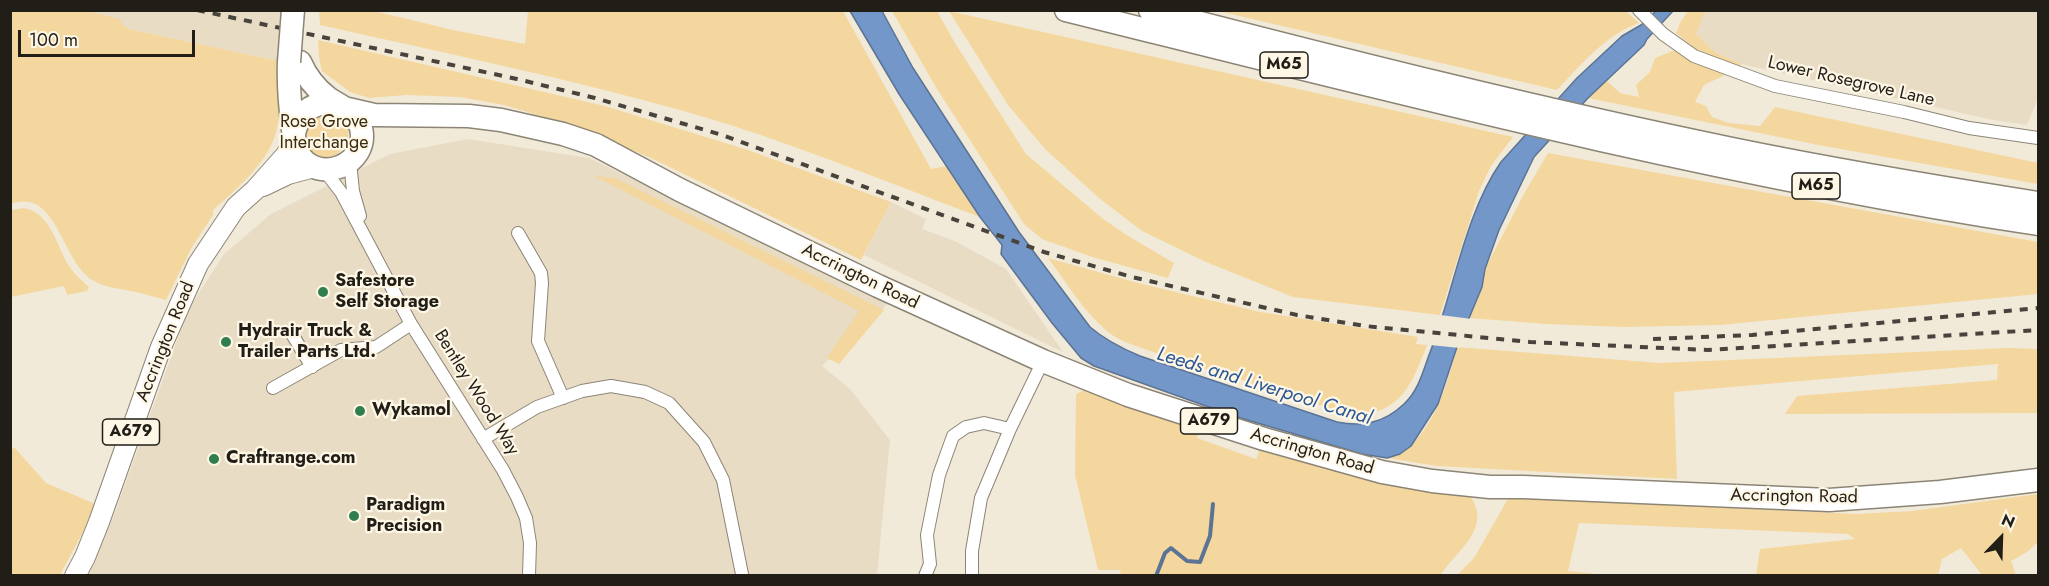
<!DOCTYPE html>
<style>
body{margin:0}
#map{position:relative;width:2049px;height:586px;overflow:hidden;background:#f2ead9;font-family:Jost,sans-serif}
canvas{display:block}
.frame{position:absolute;inset:0;border:12px solid #211e18;pointer-events:none}
.north{position:absolute;left:1971px;top:508px;width:60px;height:60px;-webkit-text-stroke:4px #fff7e6;paint-order:stroke;rotate:23deg;font-size:16px;font-weight:700;line-height:24px;text-align:center;color:#211e18}
.north::after{content:'';display:block;margin:auto;width:21px;height:27px;background:#211e18;clip-path:polygon(50% 0,100% 100%,50% 72%,0 100%)}
.scale{position:absolute;left:18px;top:30px;width:177px;height:27px;box-sizing:border-box;border:3px solid #211e18;border-top:0;padding-left:8px;font-size:18px;line-height:21px;white-space:nowrap;color:#211e18;-webkit-text-stroke:4px #fff7e6;paint-order:stroke}
</style>
<div id="map">
<canvas width="2049" height="586"></canvas>
<div class="frame"></div>
<div class="north">N</div>
<div class="scale">100 m</div>
</div>
<script>
const ctx = document.querySelector('canvas').getContext('2d');
ctx.lineJoin = 'round';
function paint(path, color) { ctx.fillStyle = color; ctx.fill(path, 'evenodd'); }
function trace(path, color, width, dash) { ctx.strokeStyle = color; ctx.lineWidth = width; ctx.lineCap = dash ? 'butt' : 'round'; ctx.setLineDash(dash || []); ctx.stroke(path); }
function drawText(font, color, halo, rows, align = 'center') {
  ctx.font = font + ' Jost,sans-serif'; ctx.lineWidth = 4.5; ctx.setLineDash([]); ctx.textBaseline = 'middle'; ctx.strokeStyle = halo; ctx.fillStyle = color; for (const [text, x, y, turn = 0] of rows) {
    ctx.save(); ctx.translate(x, y); ctx.rotate((+turn || 0) * Math.PI / 180); ctx.textAlign = isNaN(turn) ? turn : align; if (halo) ctx.strokeText(text, 0, 0); ctx.fillText(text, 0, 0); ctx.restore();
  }
}
paint(new Path2D(`
 M1695 10 2038 11V98L2027 125 1993 120 1741 64 1715 52 1687 26Z
 M86 11H284L283 62 129 29 122 24Z
 M468 139 589 158 890 302 822 366 850 389 890 440 877 575 88 576 114 515 188 310 224 254 271 214 390 154Z
 M891 202 926 219 922 229 955 241 1006 269 1063 352 864 255Z`), '#e8dcc5');
paint(new Path2D(`
 M11 11H86L120 19 122 24 129 29 283 62C281 86 282 113 275 136 266 164 235 191 213 210V215L192 247 166 300C154 297 142 293 130 291 118 288 106 288 94 281 61 263 58 187 11 204Z
 M319 11H374L453 30 525 44 528 11H843L931 169 946 166 980 217C886 182 791 142 694 114 571 79 445 53 320 25Z
 M892 11H937L955 43 1026 154 1102 218 1125 234 1174 263 1168 278 1092 257 1042 239 1024 224 937 89Z
 M949 11 1513 137 1491 166 1479 191 1440 315 1293 297 1206 262 1142 231 1099 198 1045 149 1008 105Z
 M1626 11 1639 23C1605 35 1581 65 1557 90L1218 11Z
 M1688 11H1705L1696 34 1715 52 1741 64 1738 69 1697 51 1676 33 1681 21Z
 M318 40 605 106 748 150 891 202 861 260 653 159 583 129 504 105 460 97 407 95 369 98 350 92 322 71 319 57Z
 M1675 50 1692 60 1725 75 1704 85 1695 102 1706 106 1712 117 1729 123 1760 126 1775 107 2038 163V184L1818 145 1588 98 1606 80 1620 93 1639 97 1636 85 1650 72 1655 58Z
 M333 111C339 116 346 121 348 129 351 145 335 163 319 157 315 156 310 152 306 150L304 121Z
 M1548 153 2038 242V294L1720 325 1624 327 1546 324 1469 318 1482 287 1485 269 1525 192Z
 M594 176 615 178 884 310 839 364 827 358 859 311Z
 M24 208C51 213 56 245 69 266 74 274 82 281 89 287L87 291 67 295 64 286 11 297V210Z
 M1048 258 1138 283 1260 312 1418 337 1416 344 1427 345C1411 386 1401 414 1352 415L1150 351C1140 347 1129 344 1119 339 1091 324 1067 283 1048 258Z
 M1457 347 1660 363 2008 348 2038 349V413L1785 414 1797 396 1997 380 1998 364 1674 392 1677 479 1437 466 1387 458C1430 446 1447 386 1457 347Z
 M1091 387 1201 425 1197 438 1256 459 1262 444 1466 490C1496 527 1459 547 1441 575L1121 576 1120 570H1098L1075 475 1076 394Z
 M15 448 46 483 95 504 84 530 60 575 11 576 10 449Z
 M2038 494V542L2027 552 2011 561 2016 575H1982L1961 548 1942 559 1938 575H1756L1760 549 1855 539 1848 534 1579 523 1568 571 1606 575 1456 576 1474 558 1509 497 1527 495 1645 504 1856 514 1912 511Z`), '#f3d79e');
const water = new Path2D(`
 M850 11H882L913 68 1019 232 1090 327C1105 340 1121 348 1140 356L1337 422C1363 427 1384 423 1404 404 1418 391 1423 372 1429 355 1453 295 1464 215 1501 162L1577 78 1622 36 1641 25 1656 11H1673L1647 39 1644 45 1588 98 1534 157 1499 230 1485 269 1482 287 1457 347 1438 404 1411 446 1400 454 1387 458 1362 454 1234 416 1094 366 1081 358 1052 323 1001 254 1002 245 980 217 899 94Z`);
paint(water, '#7497c9');
trace(water, '#5b7394', 1.5);
paint(new Path2D(`
 M1440 315 1472 319 1460 348 1430 345Z`), '#f2ead9');
trace(new Path2D(`
 M1156 576 1165 553 1171 548 1187 561 1200 562 1210 536 1213 504`), '#5b7394', 4);
const street = new Path2D(`
 M1639 10 1663 34 1694 56 1775 86 1904 112 1969 128 2038 138
 M350 162 353 191 360 216
 M324 170 341 192 411 324 503 470 517 497 526 518 530 543 529 576
 M518 233 541 273 542 283 538 341 563 398
 M292 334 312 367
 M273 388 341 350 376 347 411 324
 M483 439 537 407 582 391 611 386 645 392 669 403 704 442 723 480 742 574
 M925 576 930 564 927 535 939 475 953 436 966 427 984 423 1010 429
 M972 576V551L981 498 1010 429 1043 361`);
const primary = new Path2D(`
 M263 186 288 174 314 167
 M75 576 85 557 99 522 161 347 198 264 236 207 255 190 286 155 294 141`);
const highway = new Path2D(`
 M1066 10C1388 90 1710 174 2038 224
 M1150 10C1343 60 1537 109 1732 149 1834 170 1936 187 2038 203
 M289 62C288 85 290 107 293 130 295 138 294 146 298 153 317 186 370 165 361 128 356 111 341 107 328 98 315 88 306 76 300 62
 M348 109 374 115 469 116 501 120 563 134 596 145 680 190 878 286 1043 361 1128 395 1264 439 1382 472 1432 481 1490 487H1523L1829 500 1940 492 2038 480
 M294 133C300 110 315 100 338 104`);
trace(street, '#8c8576', 14);
trace(primary, '#8c8576', 22);
trace(highway, '#8c8576', 25);
trace(street, '#fff', 12);
trace(primary, '#fff', 20);
trace(highway, '#fff', 22);
trace(new Path2D(`
 M197 10 517 79 595 98 722 135 1044 252 1132 277 1297 315 1365 326 1530 342 1708 350 2038 330
 M1653 339 1752 335 2038 308`), '#48443c', 4, [8, 8]);
const highwayBridge = new Path2D(`
 M289 62 293 10`);
trace(highwayBridge, '#8c8576', 25, []);
trace(highwayBridge, '#fff', 22);
for (const [x, y, r, color] of [
 [323,292,6,"#307e4e"],
 [226,342,6,"#307e4e"],
 [360,411,6,"#307e4e"],
 [214,459,6,"#307e4e"],
 [354,516,6,"#307e4e"]
]) { const dot = new Path2D(); dot.arc(x, y, r, 0, 2 * Math.PI); ctx.fillStyle = color; ctx.fill(dot); trace(dot, '#fff7e6', 2); }
for (const [x, y, w] of [
 [1284,65,48],
 [1816,186,48],
 [1209,421,57],
 [131,432,57]
]) { const box = new Path2D(); box.roundRect(x - w / 2, y - 13, w, 26, 4.5); ctx.fillStyle = '#fff7e6'; ctx.fill(box); trace(box, '#211e18', 1.5); }
drawText('bold 16px', '#211e18', null, [
 ["M65",1284,65],
 ["M65",1816,186],
 ["A679",1209,421],
 ["A679",131,432]
]);
drawText('18px', '#211e18', '#fff7e6', [
 ["Lower Rosegrove Lane",1851,82,13],
 ["Accrington Road",860,277,26],
 ["Accrington Road",166,342,-68],
 ["Bentley Wood Way",476,393,58],
 ["Accrington Road",1312,452,16],
 ["Accrington Road",1794,497,1]
]);
drawText('18px', '#392c11', '#fff7e6', [
 ["Rose Grove",324,123],
 ["Interchange",324,144]
]);
drawText('bold 18px', '#211e18', '#fff7e6', [
 ["Safestore",335,282],
 ["Self Storage",335,303],
 ["Hydrair Truck &",238,332],
 ["Trailer Parts Ltd.",238,353],
 ["Wykamol",372,411],
 ["Craftrange.com",226,459],
 ["Paradigm",366,506],
 ["Precision",366,527]
], 'left');
drawText('italic 20px', '#2a5795', '#fff7e6', [
 ["Leeds and Liverpool Canal",1264,387,17]
]);
</script>
